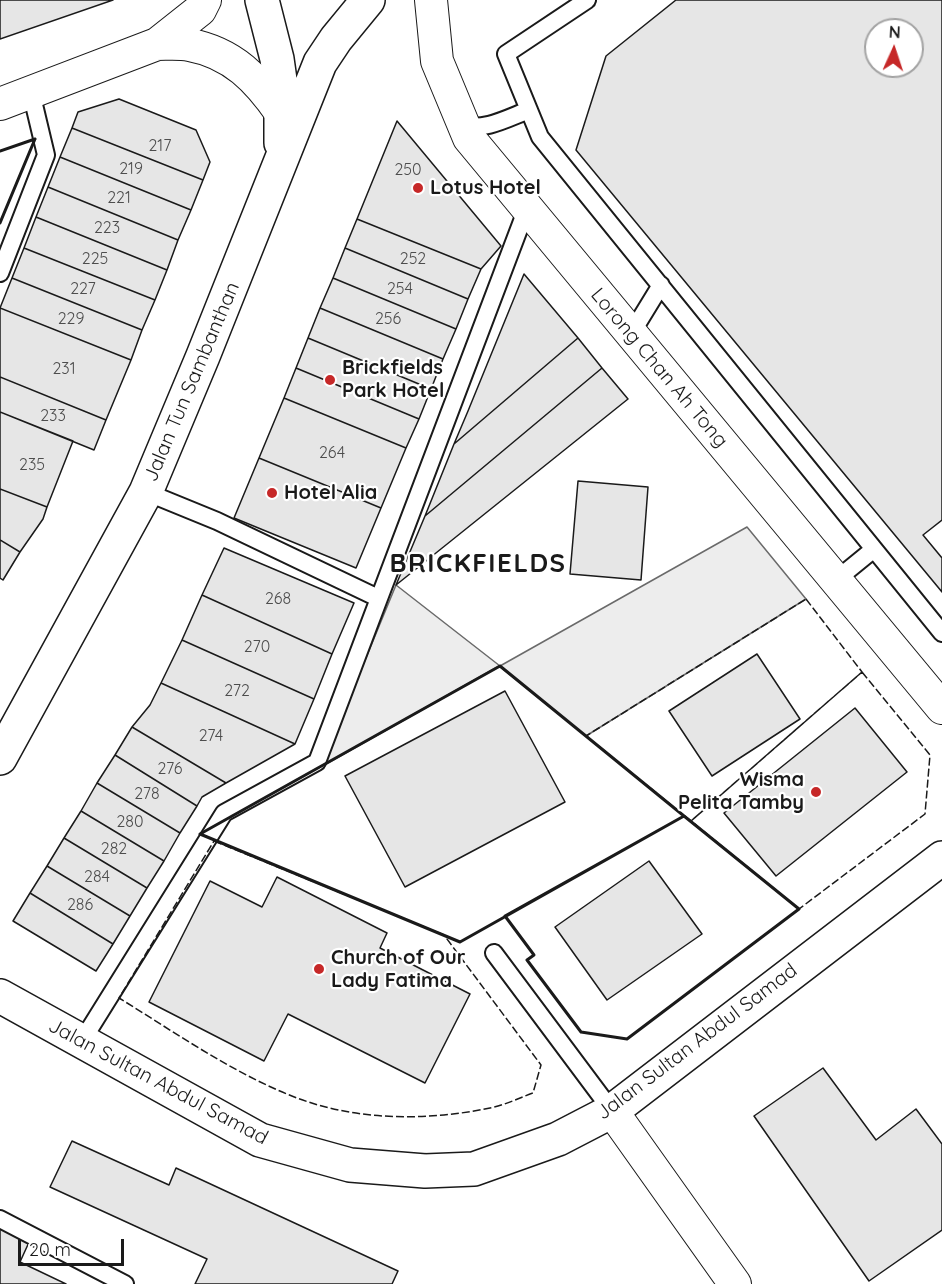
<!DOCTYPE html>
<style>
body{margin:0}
#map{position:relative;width:942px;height:1284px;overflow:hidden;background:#fff;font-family:Quicksand,sans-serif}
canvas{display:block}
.north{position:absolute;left:864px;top:18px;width:60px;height:60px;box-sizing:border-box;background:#fff;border:2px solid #a3a3a3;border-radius:50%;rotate:3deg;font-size:16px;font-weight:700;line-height:24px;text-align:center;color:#1a1a1a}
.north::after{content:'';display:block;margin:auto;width:21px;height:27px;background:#c62828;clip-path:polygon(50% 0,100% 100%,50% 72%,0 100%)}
.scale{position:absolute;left:18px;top:1239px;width:106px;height:27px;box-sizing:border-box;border:3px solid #1a1a1a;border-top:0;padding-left:8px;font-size:18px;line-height:21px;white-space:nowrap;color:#1a1a1a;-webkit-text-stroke:4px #fff;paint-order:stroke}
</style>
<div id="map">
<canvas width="942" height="1284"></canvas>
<div class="north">N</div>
<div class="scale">20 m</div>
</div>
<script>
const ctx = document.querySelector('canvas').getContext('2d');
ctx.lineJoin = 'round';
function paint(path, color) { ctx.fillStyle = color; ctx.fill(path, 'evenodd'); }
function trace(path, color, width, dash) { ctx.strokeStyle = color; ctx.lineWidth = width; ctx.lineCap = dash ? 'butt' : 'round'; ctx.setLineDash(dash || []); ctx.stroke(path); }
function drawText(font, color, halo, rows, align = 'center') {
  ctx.font = font + ' Quicksand,sans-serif'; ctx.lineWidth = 4.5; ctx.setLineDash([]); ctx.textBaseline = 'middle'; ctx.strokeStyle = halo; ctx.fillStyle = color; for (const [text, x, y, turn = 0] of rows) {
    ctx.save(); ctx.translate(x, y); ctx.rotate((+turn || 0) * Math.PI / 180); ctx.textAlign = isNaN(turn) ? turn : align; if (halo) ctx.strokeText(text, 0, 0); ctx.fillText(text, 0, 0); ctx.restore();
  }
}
const parking = new Path2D(`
 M747 527 806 599 586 736 499 666 321 767 396 585 500 666Z`);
paint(parking, '#ededed');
trace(parking, '#6a6a6a', 1.5);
const building = new Path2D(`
 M0 0H113L0 39Z
 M676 0H942V520L923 535 942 558V592L576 150 606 56ZM876 30H912V66H876Z
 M119 99 196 130 210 162 203 180 72 128 78 112Z
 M397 121 501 246 481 269 357 219Z
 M72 128 203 180 191 210 60 157Z
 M60 157 191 210 178 240 48 187Z
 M48 187 178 240 167 270 36 217Z
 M36 217 167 270 155 300 24 248Z
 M357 219 481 269 468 299 345 248Z
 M24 248 155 300 142 330 12 278Z
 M345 248 468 299 456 329 333 278Z
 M524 274 578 338 454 444 468 411Z
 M12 278 142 330 131 360 0 308Z
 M333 278 456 329 443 359 320 308Z
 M0 308 131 360 106 420 0 377Z
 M320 308 443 359 431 389 308 338Z
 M308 338 431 389 419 419 296 368Z
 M578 338 602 368 425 516 454 444Z
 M296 368 419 419 406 448 284 398Z
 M602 368 628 399 396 585 425 516Z
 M0 377 106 420 94 450 0 412Z
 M284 398 406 448 381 508 259 458Z
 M0 412 73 441 47 507 0 489Z
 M259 458 381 508 356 568 234 518Z
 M578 481 648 487 641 580 570 574Z
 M0 489 47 507 43 519 20 552 0 540Z
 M0 540 20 552 3 580 0 578Z
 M224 548 354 603 332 654 202 595Z
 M202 595 332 654 314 699 182 640Z
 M182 640 314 699 295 744 161 683Z
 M757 654 800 719 712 776 669 711Z
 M161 683 295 744 226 783 132 727 150 705Z
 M505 691 565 802 405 887 345 776Z
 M855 708 907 772 776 876 724 813Z
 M132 727 226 783 202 797 197 806 115 755Z
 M115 755 197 806 180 833 97 783Z
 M97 783 180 833 164 861 81 811Z
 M81 811 164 861 147 888 64 838Z
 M64 838 147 888 130 916 47 866Z
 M649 861 702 934 607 1000 555 927Z
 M47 866 130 916 113 944 30 893Z
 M277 877 387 933 380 948 470 994 425 1083 288 1014 264 1061 149 1002 210 881 262 907Z
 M30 893 113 944 96 971 13 921Z
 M823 1068 876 1140 916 1109 942 1144V1230L869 1281 754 1116Z
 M72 1141 169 1185 176 1168 398 1271 392 1284H195L207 1259 50 1187Z
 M0 1225 30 1240 20 1262 66 1284H0Z`);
paint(building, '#e6e6e6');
trace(building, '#1a1a1a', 1.5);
const service = new Path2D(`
 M587 0 506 54 540 137 942 633
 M463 125C483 132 510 117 529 110
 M0 273 46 155 31 92
 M631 334 661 285
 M146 492 217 521 378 598
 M836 580 874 549
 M494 953 612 1111
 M82 1041 224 813 317 762 527 208
 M0 1219 125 1284`);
const minor = new Path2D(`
 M431 0 437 61 469 138 942 708
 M157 44C168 44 180 43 190 45 233 53 258 80 281 113
 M0 104 157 44 200 10 205 0
 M612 1111 735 1284`);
const secondary = new Path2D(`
 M262 0 277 59 281 87V143
 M0 758 146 492 203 356 320 63 336 39 368 0
 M0 996 260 1140 350 1165 425 1171 474 1169 558 1139 612 1111 942 858`);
trace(service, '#1a1a1a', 20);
trace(minor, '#1a1a1a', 34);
trace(secondary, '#1a1a1a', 36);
trace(service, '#fff', 16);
trace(minor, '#fff', 32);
trace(secondary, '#fff', 33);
trace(new Path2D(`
 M806 599 862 672 691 821 586 736Z
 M862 672 930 755 925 814 799 909 691 821Z
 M214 841 444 935 541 1065 533 1093C519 1098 505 1105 490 1108 427 1121 358 1121 297 1098 234 1074 176 1033 119 998Z`), '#1a1a1a', 1.5, [8, 3]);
trace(new Path2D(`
 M0 151 35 139
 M0 223 35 139
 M500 666 684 816 460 942 200 834Z
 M684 816 799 909 627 1039 581 1032 527 960 534 955 505 916Z`), '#1a1a1a', 3);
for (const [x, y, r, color] of [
 [418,188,6,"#c62828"],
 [330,380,6,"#c62828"],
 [272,493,6,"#c62828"],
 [816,792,6,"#c62828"],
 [319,969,6,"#c62828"]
]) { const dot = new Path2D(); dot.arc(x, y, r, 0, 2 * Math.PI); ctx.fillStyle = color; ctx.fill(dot); trace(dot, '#fff', 2); }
drawText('16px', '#4d4d4d', null, [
 ["217",160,146],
 ["219",131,169],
 ["250",408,170],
 ["221",119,198],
 ["223",107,228],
 ["225",95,259],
 ["252",413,259],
 ["227",83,289],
 ["254",400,289],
 ["229",71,319],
 ["256",388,319],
 ["231",64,369],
 ["233",53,416],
 ["264",332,453],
 ["235",32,465],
 ["268",278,599],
 ["270",257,647],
 ["272",237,691],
 ["274",211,736],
 ["276",170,769],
 ["278",147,794],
 ["280",130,822],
 ["282",114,849],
 ["284",97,877],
 ["286",80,905]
]);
drawText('bold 20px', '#1a1a1a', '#fff', [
 ["Lotus Hotel",430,188],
 ["Brickfields",342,368],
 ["Park Hotel",342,391],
 ["Hotel Alia",284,493],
 ["Wisma",804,780,"right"],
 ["Pelita Tamby",804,803,"right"],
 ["Church of Our",331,958],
 ["Lady Fatima",331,981]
], 'left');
drawText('20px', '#1a1a1a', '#fff', [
 ["Lorong Chan Ah Tong",659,368,50],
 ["Jalan Tun Sambanthan",192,382,-67],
 ["Jalan Sultan Abdul Samad",697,1042,-37],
 ["Jalan Sultan Abdul Samad",158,1082,28]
]);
ctx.letterSpacing = '1.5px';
drawText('bold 26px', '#1a1a1a', '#fff', [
 ["BRICKFIELDS",478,564]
]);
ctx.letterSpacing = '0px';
</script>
